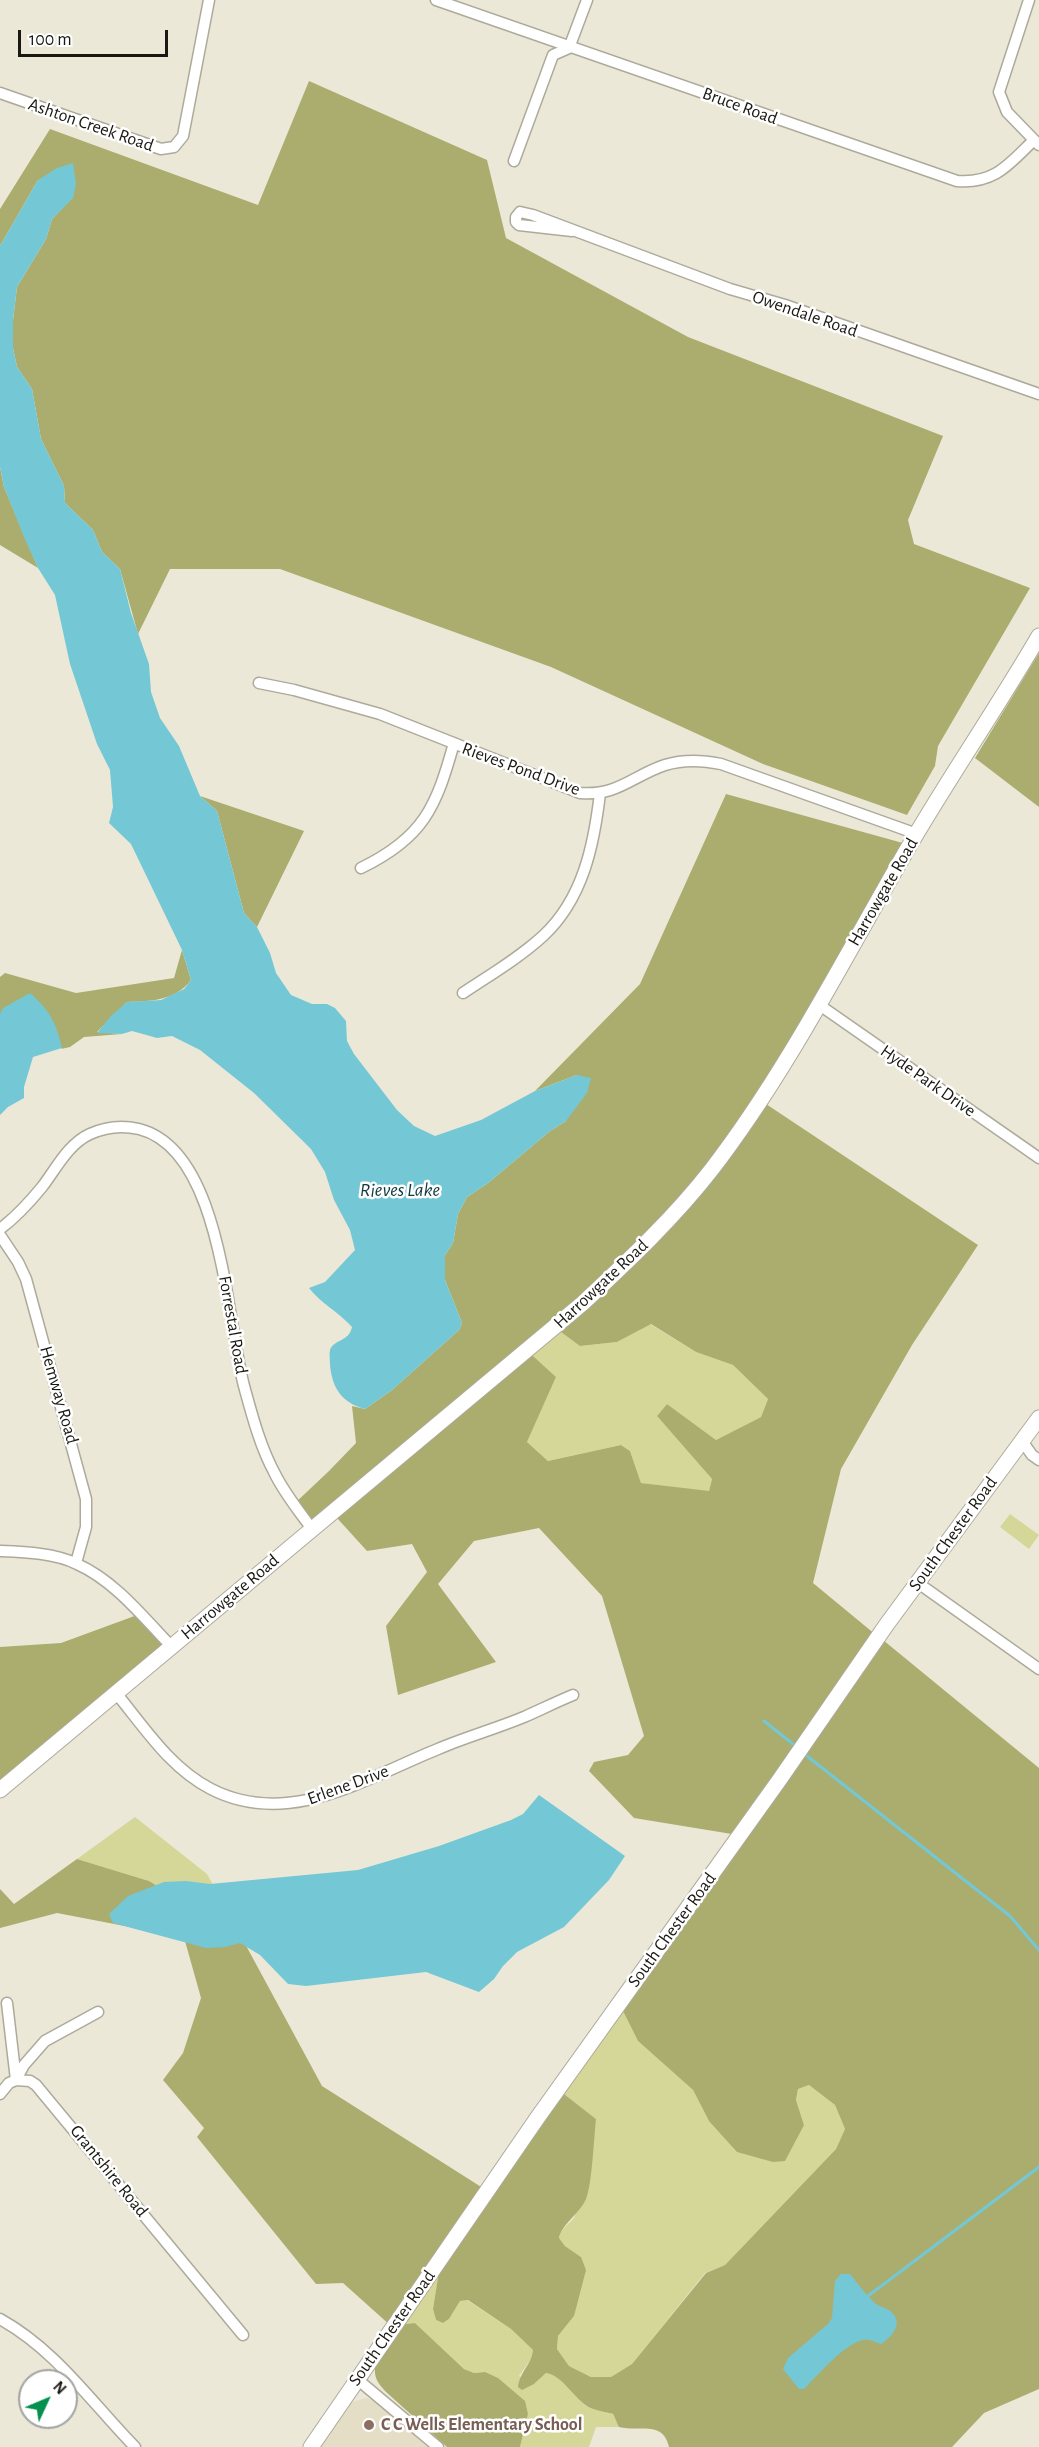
<!DOCTYPE html>
<style>
body{margin:0}
#map{position:relative;width:1039px;height:2447px;overflow:hidden;background:#ece8d8;font-family:"Alegreya Sans",sans-serif}
canvas{display:block}
.north{position:absolute;left:18px;top:2369px;width:60px;height:60px;box-sizing:border-box;background:#fff;border:2px solid #a3a3a0;border-radius:50%;rotate:46deg;font-size:16px;font-weight:700;line-height:24px;text-align:center;color:#191812}
.north::after{content:'';display:block;margin:auto;width:21px;height:27px;background:#05904e;clip-path:polygon(50% 0,100% 100%,50% 72%,0 100%)}
.scale{position:absolute;left:18px;top:30px;width:150px;height:27px;box-sizing:border-box;border:3px solid #191812;border-top:0;padding-left:8px;font-size:18px;line-height:21px;white-space:nowrap;color:#191812;-webkit-text-stroke:4px #fff;paint-order:stroke}
</style>
<div id="map">
<canvas width="1039" height="2447"></canvas>
<div class="north">N</div>
<div class="scale">100 m</div>
</div>
<script>
const ctx = document.querySelector('canvas').getContext('2d');
ctx.lineJoin = 'round';
function paint(path, color) { ctx.fillStyle = color; ctx.fill(path, 'evenodd'); }
function trace(path, color, width, dash) { ctx.strokeStyle = color; ctx.lineWidth = width; ctx.lineCap = dash ? 'butt' : 'round'; ctx.setLineDash(dash || []); ctx.stroke(path); }
function drawText(font, color, halo, rows, align = 'center') {
  ctx.font = font + ' "Alegreya Sans",sans-serif'; ctx.lineWidth = 5; ctx.setLineDash([]); ctx.textBaseline = 'middle'; ctx.strokeStyle = halo; ctx.fillStyle = color; for (const [text, x, y, turn = 0] of rows) {
    ctx.save(); ctx.translate(x, y); ctx.rotate((+turn || 0) * Math.PI / 180); ctx.textAlign = isNaN(turn) ? turn : align; if (halo) ctx.strokeText(text, 0, 0); ctx.fillText(text, 0, 0); ctx.restore();
  }
}
paint(new Path2D(`
 M366 2398 379 2402 427 2447H320L352 2402Z`), '#e5dec7');
paint(new Path2D(`
 M650 1324 696 1352 733 1365 768 1399 761 1417 716 1440 667 1404 657 1416 712 1479 709 1492 641 1483 630 1451 621 1445 548 1461 527 1442 556 1377 532 1355 561 1332 581 1346 617 1342Z
 M1010 1514 1039 1535 1029 1549 1000 1527Z
 M135 1817 207 1874 221 1899 173 1897 149 1881 77 1859Z
 M623 2011 638 2041 693 2090 709 2121 804 2125 796 2100 798 2089 809 2085 835 2105 845 2129 836 2149 725 2265 705 2273 632 2364 611 2377H591L569 2366 557 2349 558 2336 574 2316 581 2257 565 2246 559 2238 560 2232 574 2218 596 2119 564 2094Z
 M439 2271 433 2309 436 2320 443 2323 449 2319 460 2301 467 2300 511 2329 533 2350V2356L519 2376 534 2384 546 2373C564 2376 572 2396 587 2406 594 2411 612 2413 613 2414 615 2417 617 2424 619 2427H596L589 2447H520L528 2414 485 2372 474 2373 464 2369 415 2323 405 2324Z`), '#d4d798');
paint(new Path2D(`
 M309 81 487 160 506 238 688 337 943 436 908 520 914 544 1030 588 938 746 935 766 907 815 763 764 551 667 280 569H170L138 634 120 569 102 552 93 530 65 503 64 486 41 439 32 389 17 367 13 348V320L17 287 46 239 52 219 73 197 38 180 0 246V209L50 129 258 205Z
 M0 467 4 487 38 568 0 545Z
 M1039 653V807L975 758Z
 M726 794 910 845 770 1085 665 1223 312 1529 294 1504 329 1471 356 1443 352 1406 365 1409 392 1390 459 1330 462 1323 445 1280V1255L453 1243 458 1214 467 1197 488 1183 550 1131 566 1121 577 1075 535 1091 640 984Z
 M200 796 304 831 257 927 244 913 217 811Z
 M182 950 191 980C175 1001 151 1001 127 1002L97 1032 122 1034 84 1037 70 1047 61 1049 62 1048 0 1014V977L5 973 76 993 174 978Z
 M766 1104 978 1245 912 1345 841 1469 813 1583 876 1635 738 1835 634 1818 589 1771 594 1762 628 1755 644 1736 602 1596 539 1528 474 1541 438 1584 496 1662 398 1695 386 1626 427 1572 412 1544 367 1551 337 1518 532 1355 556 1377 527 1442 548 1461 621 1445 630 1451 641 1483 709 1491 712 1479 657 1416 667 1404 716 1440 761 1417 768 1399 733 1365 696 1352 651 1324 617 1342 580 1346 561 1332 686 1210Z
 M140 1614 171 1646 0 1790V1647L61 1643Z
 M883 1640 1039 1768V2389L984 2413 952 2447H669C663 2420 640 2432 619 2427 617 2424 615 2417 613 2414 612 2413 594 2411 587 2406 572 2396 563 2376 546 2373L534 2384 522 2390 518 2387C520 2371 532 2364 533 2350L511 2329 468 2300 460 2301 449 2319 443 2323 436 2320 433 2309 439 2271 564 2094 596 2119C594 2137 592 2185 586 2199 580 2213 561 2225 559 2238L565 2246 581 2257 586 2270 574 2316 558 2336 557 2349 569 2366 591 2377H611L632 2364 706 2273 725 2265 836 2149 845 2129 835 2105 809 2085 798 2089 796 2100 804 2125 785 2161 773 2162 737 2152 709 2121 693 2090 638 2041 623 2011Z
 M77 1859 149 1881 243 1940 322 2086 486 2190 391 2326 343 2283 316 2284 197 2137 204 2128 163 2080 183 2053 201 1998 185 1941 130 1927 57 1913 0 1928V1889L14 1904Z
 M415 2323 464 2369 474 2373 485 2372 498 2378 525 2401 528 2414 520 2447H447L385 2391C378 2383 374 2378 375 2367L405 2324Z`), '#aaad6e');
paint(new Path2D(`
 M73 163 76 184 73 198 52 219 46 239 17 287 13 320V348L17 367 32 389 41 439 64 486 65 503 93 530 102 552 120 569 131 613 149 664 151 692 160 718 179 746 200 796 217 811 244 913 257 927 270 953 276 973 291 995 312 1004H327L335 1008 346 1021 347 1041 354 1054 397 1110 414 1126 435 1136 481 1120 535 1091 577 1075 591 1078 587 1093 566 1121 550 1131 488 1183 467 1197 458 1214 453 1243 445 1255V1280L462 1323 459 1330 392 1390 365 1409C342 1403 332 1388 330 1365 330 1360 329 1354 330 1350 334 1339 349 1342 352 1327 339 1312 320 1303 309 1288L325 1282 355 1250 350 1230 334 1200 325 1172 311 1149 254 1093 200 1050 172 1036 157 1038 132 1031 122 1034 97 1033 111 1016 127 1002 161 1000 184 989 191 980 182 950 131 844 109 823 113 807 110 770 97 744 70 664 55 595 38 568 24 537 4 487 0 467V246L38 180 57 168Z
 M30 993C50 1011 56 1022 62 1048L33 1057 24 1087V1098L8 1107 0 1115V1014L3 1008Z
 M539 1795 625 1856 609 1880 564 1927 517 1952 503 1966 494 1979 479 1992 426 1972 306 1986 288 1984 260 1955 240 1943 225 1947 206 1948 113 1923 109 1914 128 1896 164 1882 186 1881 210 1884 358 1870 439 1846 511 1820 523 1814Z
 M841 2274H850C858 2284 866 2295 876 2304 880 2307 884 2307 889 2310 905 2322 893 2336 881 2344 875 2342 869 2338 863 2340 844 2344 818 2375 804 2389H799L783 2369 788 2358 828 2324 832 2318 835 2281Z`), '#74c8d5');
trace(new Path2D(`
 M764 1721 793 1744
 M807 1756 1010 1916 1039 1950
 M868 2296 1039 2167`), '#74c8d5', 3);
const street = new Path2D(`
 M436 0 957 181C995 184 1009 164 1034 140
 M1029 0 999 92 1007 112 1039 145
 M0 93 161 149 174 147 183 136 209 0
 M514 161 553 55 569 48 587 0
 M572 231 519 225 516 222V217L520 212 533 215 730 289 785 305 1039 394
 M259 683 294 690 380 714 580 793C618 796 632 776 665 765 684 759 702 760 721 764L917 834
 M361 868C423 838 436 808 454 743
 M463 993C490 975 519 958 543 936 583 899 594 845 600 793
 M818 1004 1039 1158
 M0 1229C16 1217 29 1203 42 1187 56 1169 68 1144 90 1134 105 1127 122 1125 139 1129 222 1150 226 1318 244 1386 252 1415 260 1446 274 1472 284 1493 299 1511 312 1529
 M0 1235 18 1262 26 1279 86 1499V1527L76 1563
 M1022 1441 1032 1455 1039 1460
 M0 1551C25 1552 55 1553 77 1564 115 1581 143 1617 171 1646
 M918 1583 1039 1669
 M116 1693C144 1727 170 1768 211 1789 289 1829 366 1778 438 1749 466 1737 495 1729 524 1717 540 1710 556 1702 573 1695
 M7 2003 16 2080 30 2081 36 2085 243 2335
 M0 2094 9 2083 16 2080 24 2065 45 2041 98 2012
 M0 2319C56 2350 91 2402 135 2447
 M357 2379 438 2447`);
const secondary = new Path2D(`
 M0 1790 583 1303C628 1261 674 1218 712 1169 788 1070 845 956 908 848 950 776 997 708 1039 636
 M311 2447 538 2117 780 1779 887 1624 1039 1418`);
trace(street, '#aeaa9b', 13);
trace(secondary, '#aeaa9b', 17);
trace(street, '#fff', 10);
trace(secondary, '#fff', 15);
for (const [x, y, r, color] of [
 [369,2425,6,"#8d6e63"]
]) { const dot = new Path2D(); dot.arc(x, y, r, 0, 2 * Math.PI); ctx.fillStyle = color; ctx.fill(dot); trace(dot, '#fff', 2); }
drawText('18px', '#191812', '#fff', [
 ["Bruce Road",740,106,20],
 ["Ashton Creek Road",91,125,19],
 ["Owendale Road",805,314,19],
 ["Rieves Pond Drive",521,769,20],
 ["Harrowgate Road",883,892,-60],
 ["Hyde Park Drive",928,1081,35],
 ["Harrowgate Road",601,1284,-43],
 ["Forrestal Road",233,1325,80],
 ["Hemway Road",59,1395,74],
 ["South Chester Road",953,1534,-54],
 ["Harrowgate Road",230,1597,-40],
 ["Erlene Drive",348,1785,-20],
 ["South Chester Road",672,1930,-54],
 ["Grantshire Road",109,2171,51],
 ["South Chester Road",392,2328,-55]
]);
drawText('bold 18px', '#785e54', '#fff', [
 ["C C Wells Elementary School",381,2425]
], 'left');
drawText('italic 20px', '#113a40', '#fff', [
 ["Rieves Lake",400,1190]
]);
</script>
